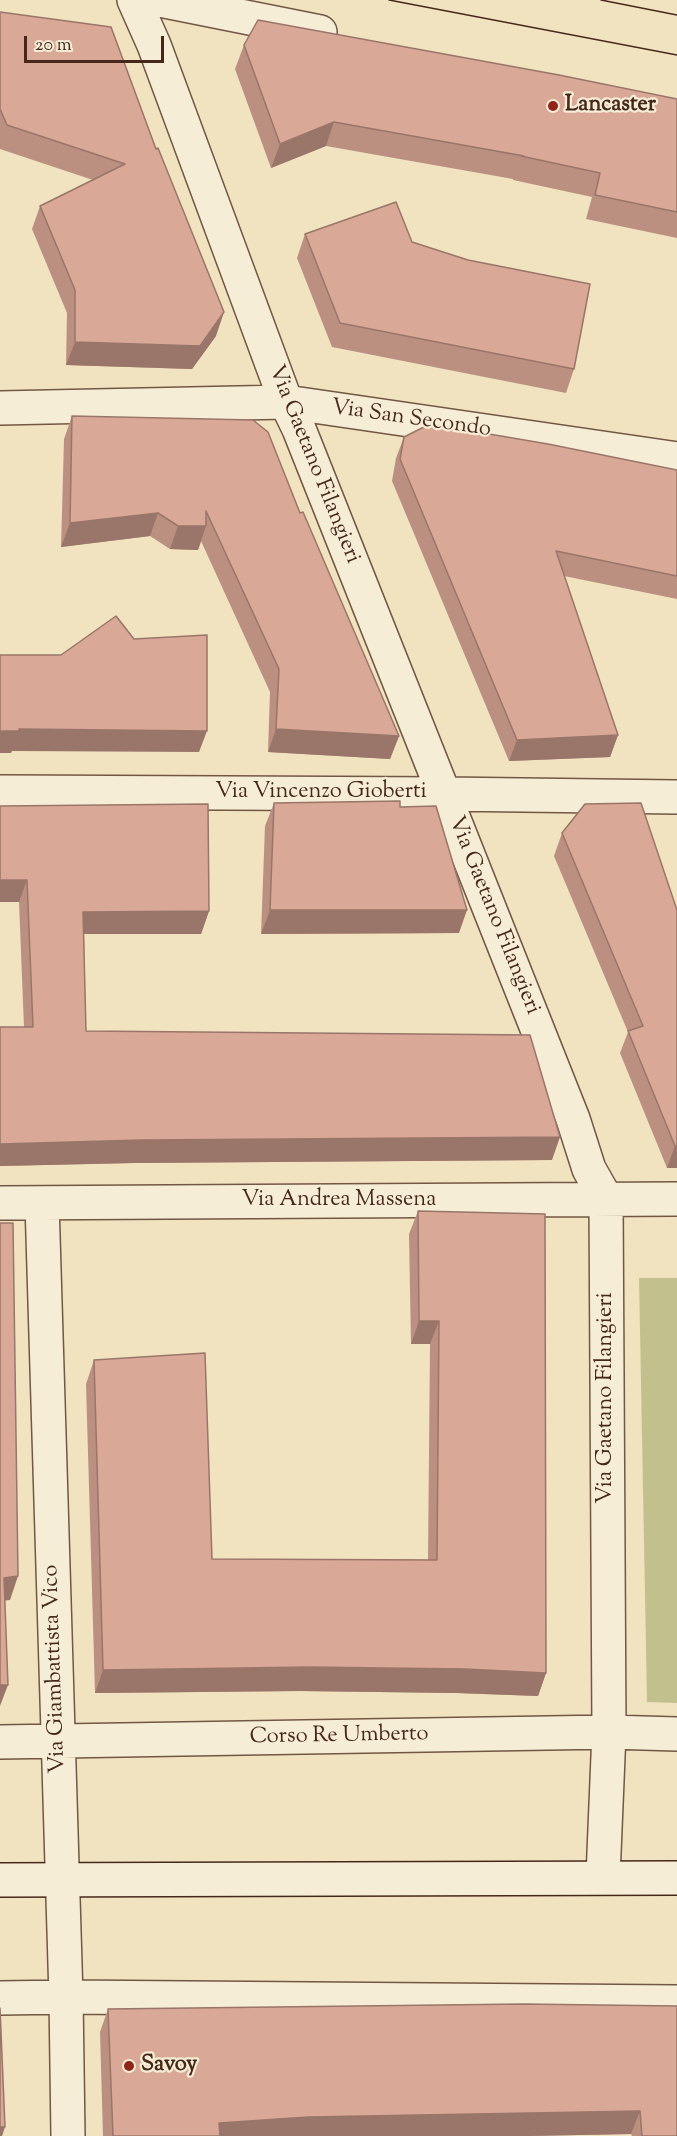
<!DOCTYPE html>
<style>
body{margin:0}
#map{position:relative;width:677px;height:2136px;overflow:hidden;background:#f1e3c0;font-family:"Sorts Mill Goudy",serif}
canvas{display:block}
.scale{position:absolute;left:24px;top:36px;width:140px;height:27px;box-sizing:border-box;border:3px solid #46281b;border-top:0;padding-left:8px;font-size:18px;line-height:21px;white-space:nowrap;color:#46281b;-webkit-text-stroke:4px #f6edd6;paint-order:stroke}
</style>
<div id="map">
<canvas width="677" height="2136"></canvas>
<div class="scale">20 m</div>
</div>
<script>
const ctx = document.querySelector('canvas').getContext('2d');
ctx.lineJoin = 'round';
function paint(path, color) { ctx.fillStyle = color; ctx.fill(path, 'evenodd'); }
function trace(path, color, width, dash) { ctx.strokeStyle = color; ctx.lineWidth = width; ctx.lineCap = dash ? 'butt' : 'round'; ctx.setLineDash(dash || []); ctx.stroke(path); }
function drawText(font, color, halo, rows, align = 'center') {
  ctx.font = font + ' "Sorts Mill Goudy",serif'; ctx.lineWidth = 4.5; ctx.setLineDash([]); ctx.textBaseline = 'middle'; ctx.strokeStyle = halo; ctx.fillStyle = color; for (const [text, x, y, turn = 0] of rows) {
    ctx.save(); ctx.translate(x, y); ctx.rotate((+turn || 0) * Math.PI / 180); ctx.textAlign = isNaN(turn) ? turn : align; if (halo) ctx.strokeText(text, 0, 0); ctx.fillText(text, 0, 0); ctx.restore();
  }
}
paint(new Path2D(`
 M639 1278H677V1703L647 1702Z`), '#c2c18d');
const street = new Path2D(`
 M134 0 154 45 286 402 299 429 573 1119 589 1169 606 1199 609 1732 603 1877
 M160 0 320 32
 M0 408 286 402 677 459
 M0 792 445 794 677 797
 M0 1203 677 1199
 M42 1203 66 1997 68 2136
 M0 1742 609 1732 677 1734
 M0 1998 66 1997 677 2002`);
const secondary = new Path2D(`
 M0 1880 677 1878`);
trace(street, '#715744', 36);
trace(secondary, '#46281b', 36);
trace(street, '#f6edd6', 33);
trace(secondary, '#f6edd6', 33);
trace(new Path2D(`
 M389 0 677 55
 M601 0 677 15`), '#46281b', 1.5);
paint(new Path2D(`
 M0 12 111 27 216 336 192 369 66 365 67 313 32 229 40 206 93 180 0 149Z
 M244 45 677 99V238L586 219 592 197 513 180V179L326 146 271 168 235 69Z
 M305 234 412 242 574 369 566 393 332 347 297 258Z
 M72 416 300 513 399 736 390 759 268 752 270 692 201 541 198 550 170 549 150 536 61 547 64 439Z
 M404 437 677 470V599L564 576 618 735 610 757 509 761 392 481 396 458Z
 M274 803 400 807 459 933 261 934 265 826Z
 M0 806 209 911 201 934H84L86 1031 552 1160 134 1163 0 1166V1027H24L19 902Z
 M562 833 677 910V1168H667L620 1053 628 1032 554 856Z
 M418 1211 546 1673 538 1696 457 1693 300 1691 95 1693 86 1384 94 1360 212 1559 428 1560 430 1344H411L409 1234Z
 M523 2004 677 2136H632L631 2134 526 2136H103L100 2032 108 2009Z`), '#bb9081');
paint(new Path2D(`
 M334 122 326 146 271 168 280 144Z
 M224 312 216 336 192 369 66 365 75 342Z
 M158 513 150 536 61 547 70 523Z
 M178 526H206L198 550 170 549Z
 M19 729 207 731 199 752 12 751 11 753H0V731Z
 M276 729 399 736 390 759 268 752Z
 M618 735 610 757 509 761 517 740Z
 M0 880H27L19 902H0Z
 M270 910H467L459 933 261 934Z
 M209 911 201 934H75L83 912Z
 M560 1137 552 1160 134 1163 0 1166V1144L142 1140Z
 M675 1146H677V1168H667Z
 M419 1321H439L430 1344H411Z
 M18 1576 10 1600 0 1601 4 1578Z
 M309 1667 465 1669 546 1673 538 1696 457 1693 300 1691 95 1693 103 1670Z
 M0 1685H8L0 1706Z
 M640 2111 631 2134 526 2136H214L219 2123 308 2117Z
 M0 2127H5L2 2136H0Z`), '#997669');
const building = new Path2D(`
 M0 12 111 27 156 149 158 148 224 312 200 346 75 342V290L40 206 125 164 7 125 0 109Z
 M258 20 559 75 677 99V212L595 195 600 173 521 156H524L334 122 280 144 244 45Z
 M396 202 412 242 468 260 590 284 574 369 340 323 305 234Z
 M72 416 253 420 268 432 300 513 303 512 399 736 276 729 279 669 206 511V526H178L158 513 70 523Z
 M430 424 548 444 677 470V576L556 551 618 735 517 740 400 459 404 437Z
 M116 616 134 639 207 635V731L19 729V731H0V655H61Z
 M400 801V807L436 806 467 910H270L274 803Z
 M641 803 677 910V1146H675L628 1031 643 1026 562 833 585 804Z
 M208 804 209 911 83 912 86 1031 530 1035 560 1137 142 1140 0 1144V1027H33L27 880H0V806Z
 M418 1211 545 1214 546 1673 465 1669 309 1667 103 1670 94 1360 205 1353 212 1559 437 1560 439 1321H419Z
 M0 1223H13L18 1576 4 1578 8 1685H0Z
 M523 2004 677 2006V2136H642L640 2111 308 2117 219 2123 220 2136H113L108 2009Z
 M0 2008 5 2127H0Z`);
paint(building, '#daa896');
trace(building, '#997669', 1.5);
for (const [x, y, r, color] of [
 [553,106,6,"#8f2418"],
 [129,2066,6,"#8f2418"]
]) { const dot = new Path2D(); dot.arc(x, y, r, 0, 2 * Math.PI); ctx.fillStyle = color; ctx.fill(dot); trace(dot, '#f6edd6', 2); }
drawText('bold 22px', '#46281b', '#f6edd6', [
 ["Lancaster",565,106],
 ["Savoy",141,2066]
], 'left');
drawText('22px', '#46281b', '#f6edd6', [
 ["Via San Secondo",411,420,8],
 ["Via Gaetano Filangieri",313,465,68],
 ["Via Vincenzo Gioberti",321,793],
 ["Via Gaetano Filangieri",493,916,68],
 ["Via Andrea Massena",339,1201],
 ["Via Gaetano Filangieri",607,1398,-90],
 ["Via Giambattista Vico",56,1669,-92],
 ["Corso Re Umberto",339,1737,-1]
]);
</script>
